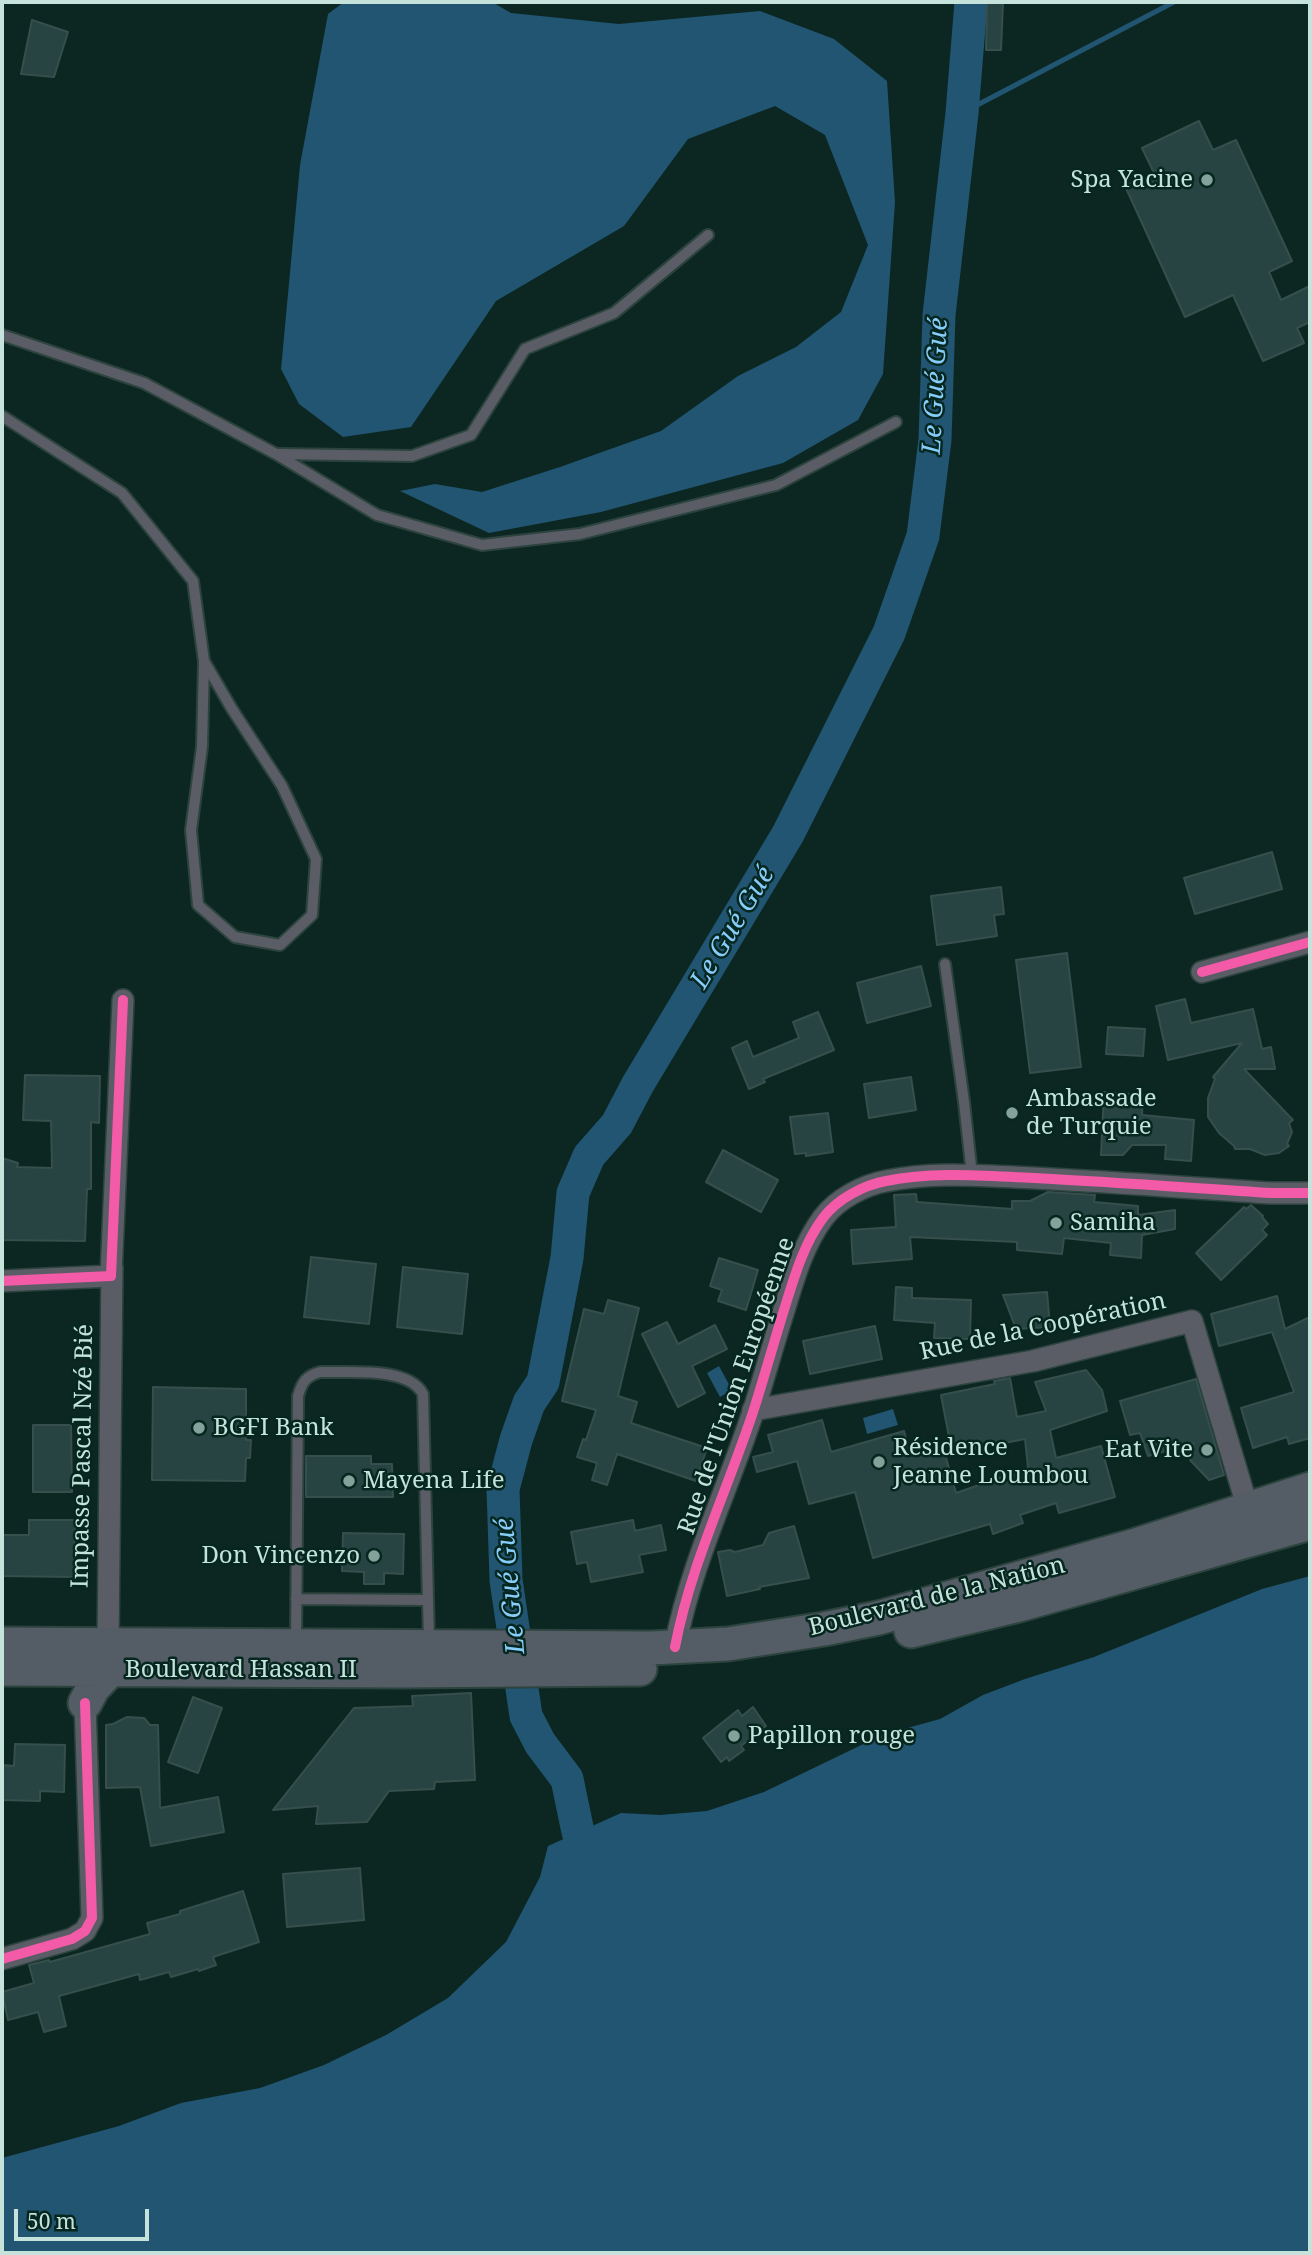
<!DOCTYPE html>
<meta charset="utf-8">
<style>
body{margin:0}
#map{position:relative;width:1312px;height:2255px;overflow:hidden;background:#0c2722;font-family:"Noto Serif",serif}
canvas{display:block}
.frame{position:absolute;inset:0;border:4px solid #c5e3db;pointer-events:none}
.scale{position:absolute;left:14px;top:2209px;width:135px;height:32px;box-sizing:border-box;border:4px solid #c5e3db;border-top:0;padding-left:9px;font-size:21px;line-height:24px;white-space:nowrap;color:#c5e3db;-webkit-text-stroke:5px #052720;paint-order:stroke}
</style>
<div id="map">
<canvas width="1312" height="2255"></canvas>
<div class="frame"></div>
<div class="scale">50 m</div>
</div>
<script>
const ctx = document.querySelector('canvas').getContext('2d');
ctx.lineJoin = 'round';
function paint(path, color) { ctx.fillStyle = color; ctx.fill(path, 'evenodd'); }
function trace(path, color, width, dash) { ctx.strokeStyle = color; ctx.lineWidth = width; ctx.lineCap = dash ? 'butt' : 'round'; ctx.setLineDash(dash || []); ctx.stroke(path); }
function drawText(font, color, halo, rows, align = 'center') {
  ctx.font = font + ' "Noto Serif",serif'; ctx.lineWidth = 5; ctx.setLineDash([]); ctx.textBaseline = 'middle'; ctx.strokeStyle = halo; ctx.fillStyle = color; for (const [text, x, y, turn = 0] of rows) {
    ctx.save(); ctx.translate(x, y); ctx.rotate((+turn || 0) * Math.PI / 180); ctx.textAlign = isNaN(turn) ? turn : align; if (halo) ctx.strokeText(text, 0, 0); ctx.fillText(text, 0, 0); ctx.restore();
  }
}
paint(new Path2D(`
 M344 2H492L511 13 619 24 760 11 834 39 887 81 895 202 883 374 858 420 783 463 601 512 489 533 400 491 435 484 482 492 560 467 661 431 738 376 796 347 841 312 868 245 825 135 775 106 688 139 624 226 496 301 411 427 343 437 299 404 281 369 300 165 328 14Z
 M719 1366 732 1390 720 1397 707 1373Z
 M893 1409 898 1425 867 1434 863 1418Z
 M1310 1576V2253H2V2158L119 2126 181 2103 260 2088 324 2065 386 2035 448 1998 506 1942 540 1877 548 1846 621 1813 660 1815 707 1811 764 1792 882 1735 940 1719 983 1695 1025 1679 1094 1657 1262 1589Z`), '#215572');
trace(new Path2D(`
 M962 113 1174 2`), '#215572', 5);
trace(new Path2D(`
 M578 1832 567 1779 540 1743 526 1716 506 1580 503 1489 516 1440 529 1403 543 1382 567 1258 573 1193 589 1156 617 1124 638 1084 788 834 889 633 923 536 935 440 939 315 962 113 971 2`), '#215572', 33);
const building = new Path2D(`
 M987 2H1003L1001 50H986Z
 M32 20 68 32 54 77 21 74Z
 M1199 121 1213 150 1236 140 1292 261 1269 272 1281 300 1310 286V322L1297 328 1304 343 1263 361 1233 295 1185 317 1125 186 1154 173 1142 148Z
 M1272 852 1282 889 1195 914 1184 878Z
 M1001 887 1004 914 994 915 997 936 937 945 931 896Z
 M1067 953 1081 1067 1030 1073 1016 960Z
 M921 966 931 1006 867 1023 857 983Z
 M1185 999 1191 1023 1253 1009 1262 1049 1271 1047 1275 1069H1244L1293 1120 1289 1123 1292 1132 1287 1144 1289 1146 1279 1153 1265 1155 1250 1149H1235L1234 1146 1219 1133 1208 1117V1098L1215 1079 1213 1077 1242 1043 1168 1060 1156 1006Z
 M818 1012 834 1050 763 1079 765 1082 749 1089 732 1048 747 1041 753 1057 799 1038 793 1022Z
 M1108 1027 1145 1029 1143 1056 1106 1054Z
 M25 1075 100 1076 99 1123 91 1122V1189H87L85 1241 2 1240V1158L18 1163 17 1167 52 1168 51 1121 23 1120Z
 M911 1077 916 1110 869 1118 864 1084Z
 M1104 1092 1143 1095 1142 1115 1194 1120 1191 1161 1165 1159 1166 1145H1132L1123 1155H1101Z
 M828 1113 833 1152 806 1156V1153L795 1154 790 1117Z
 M723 1150 778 1180 761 1212 706 1182Z
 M1048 1192 1095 1195 1094 1202 1138 1206V1215L1175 1210V1229L1142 1235 1141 1258 1110 1255 1111 1243 1064 1238 1062 1254 1017 1250V1242L910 1237 912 1259 853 1264 851 1230 896 1227 894 1195 916 1194 917 1202 1012 1209V1201H1030Z
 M1251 1205 1263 1216 1262 1217 1268 1224 1262 1230 1267 1235 1221 1280 1196 1253 1244 1207 1246 1209Z
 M311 1257 376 1264 369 1324 304 1317Z
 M719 1258 758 1270 746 1310 718 1301 722 1290 710 1286Z
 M403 1267 468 1274 462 1334 397 1327Z
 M896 1287 912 1288V1298L971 1300 970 1339 934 1338 935 1323 894 1320Z
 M1047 1292 1050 1327 1016 1329 1003 1295Z
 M1277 1296 1285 1329 1310 1317V1438L1289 1444 1287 1437 1253 1448 1241 1408 1294 1392 1272 1332 1219 1346 1211 1314Z
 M608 1300 639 1308 618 1396 637 1402 631 1423 707 1448 696 1481 617 1454 607 1485 592 1480 597 1463 577 1457 583 1439 586 1440 596 1410 562 1401 584 1309 604 1314Z
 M667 1322 678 1344 715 1325 727 1349 692 1366 705 1393 678 1407 642 1334Z
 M875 1326 882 1359 810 1374 803 1341Z
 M1086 1370 1102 1390 1107 1411 1050 1430 1056 1458 1101 1446 1115 1497 1059 1513 1056 1503 1020 1515 1023 1523 993 1534 990 1524 873 1558 855 1492 809 1504 797 1461 757 1472 753 1457 773 1452 768 1435 822 1420 831 1452 904 1431 911 1455 943 1447 956 1493 1028 1468 1025 1439 952 1453 941 1395 995 1384 994 1381 1010 1378 1017 1417 1046 1411 1035 1382Z
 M1196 1379 1224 1475 1209 1480 1190 1460 1194 1443 1148 1456 1140 1433 1130 1435 1120 1401Z
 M153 1387 246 1389V1440H251L250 1458H246L245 1481 152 1480Z
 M33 1425H71L72 1492H33Z
 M306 1456H371V1464H392L393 1497H306Z
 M29 1520H75L74 1577 2 1576V1535H29Z
 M633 1520 635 1531 661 1525 666 1550 639 1555 643 1572 591 1582 587 1562 577 1564 571 1532Z
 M794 1526 809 1578 759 1587 760 1589 727 1596 718 1552 730 1550 735 1552 763 1545 769 1533Z
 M343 1533 404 1534 403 1574 384 1573V1584H364V1572L342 1571Z
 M471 1693 475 1780 435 1782 434 1789 389 1791 367 1822 316 1824 318 1806 273 1810 354 1708 413 1706 412 1696Z
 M193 1697 222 1708 198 1773 168 1762Z
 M753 1707 766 1726 741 1746 744 1750 729 1761 727 1757 721 1762 703 1738 738 1710 742 1716Z
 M127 1717 144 1718 150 1725H158L160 1808 218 1797 224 1832 151 1846 140 1787 106 1788V1725L113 1724Z
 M15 1744 65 1745 64 1792 40 1791V1801L2 1800V1765L14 1766Z
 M360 1868 364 1920 287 1927 283 1874Z
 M243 1891 259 1942 213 1957 216 1965 199 1971 198 1969 171 1977 169 1972 140 1980 139 1974 59 1996 66 2026 44 2032 38 2012 8 2020 2 1992 34 1983 29 1965 49 1960 50 1962 150 1934 147 1923 180 1914V1911Z`);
paint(building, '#274443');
trace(building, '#364f4c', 2);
const service = new Path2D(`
 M2 335 144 383 276 454 377 515 482 545 580 534 776 485 896 422
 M2 416 122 493 193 581 204 661 202 747 191 830 198 905 235 937 280 945 312 915 316 859 282 786 232 709 204 661
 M279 454 412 456 471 435 525 349 614 313 708 235
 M945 964 964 1102 972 1175
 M296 1599 428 1600
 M296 1644 298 1396C302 1382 306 1376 320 1372 349 1373 408 1366 423 1394L429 1642`);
const minor = new Path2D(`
 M1202 972 1310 942
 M2 1281 111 1276 123 1000
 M753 1410 1033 1361 1192 1321 1248 1509
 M108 1646 112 1267
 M675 1647C691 1563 729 1487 755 1406 765 1374 774 1342 784 1310 794 1278 803 1245 823 1218 837 1199 864 1185 886 1181 935 1171 985 1176 1034 1178 1113 1182 1193 1188 1272 1193H1310
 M2 1959 72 1939 85 1931 92 1918 85 1703`);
const primary = new Path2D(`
 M911 1631 1019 1605 1310 1523
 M2 1644 651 1648 728 1644 824 1629 878 1618 1133 1546 1310 1489
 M2 1669 402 1671 640 1669
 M85 1703 93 1688 110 1670`);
trace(service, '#2c433e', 14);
trace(minor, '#2c433e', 24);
trace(primary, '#2c433e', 37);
trace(service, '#5b5d66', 10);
trace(minor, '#5b5d66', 21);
trace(primary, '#545c65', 33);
trace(new Path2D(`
 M1202 972 1310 942
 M2 1281 111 1276 123 1000
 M675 1647C691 1563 729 1487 755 1406 765 1374 774 1342 784 1310 794 1278 803 1245 823 1218 837 1199 864 1185 886 1181 935 1171 985 1176 1034 1178 1113 1182 1193 1188 1272 1193H1310
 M2 1959 72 1939 85 1931 92 1918 85 1703`), '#f35aa7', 10);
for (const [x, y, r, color] of [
 [1207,180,7,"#84a19a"],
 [1012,1113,7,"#84a19a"],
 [1056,1223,7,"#84a19a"],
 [199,1428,7,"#84a19a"],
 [1207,1450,7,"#84a19a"],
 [879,1462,7,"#84a19a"],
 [349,1481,7,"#84a19a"],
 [374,1556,7,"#84a19a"],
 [734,1736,7,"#84a19a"]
]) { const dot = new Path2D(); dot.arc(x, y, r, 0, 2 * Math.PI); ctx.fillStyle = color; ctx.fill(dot); trace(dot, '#052720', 2.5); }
drawText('24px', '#c5e3db', '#052720', [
 ["Spa Yacine",1193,180,"right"],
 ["Ambassade",1026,1099],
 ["de Turquie",1026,1127],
 ["Samiha",1070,1223],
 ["BGFI Bank",213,1428],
 ["Résidence",893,1448],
 ["Jeanne Loumbou",893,1476],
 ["Eat Vite",1193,1450,"right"],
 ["Mayena Life",363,1481],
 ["Don Vincenzo",360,1556,"right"],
 ["Papillon rouge",748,1736]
], 'left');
drawText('24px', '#c5e3db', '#052720', [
 ["Rue de la Coopération",1043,1327,-12],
 ["Rue de l'Union Européenne",737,1386,-71],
 ["Impasse Pascal Nzé Bié",83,1456,-89],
 ["Boulevard de la Nation",937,1597,-14],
 ["Boulevard Hassan II",241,1670]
]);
drawText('italic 26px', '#86cdfa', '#052720', [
 ["Le Gué Gué",936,386,-87],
 ["Le Gué Gué",733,928,-59],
 ["Le Gué Gué",511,1586,-95]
]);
</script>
